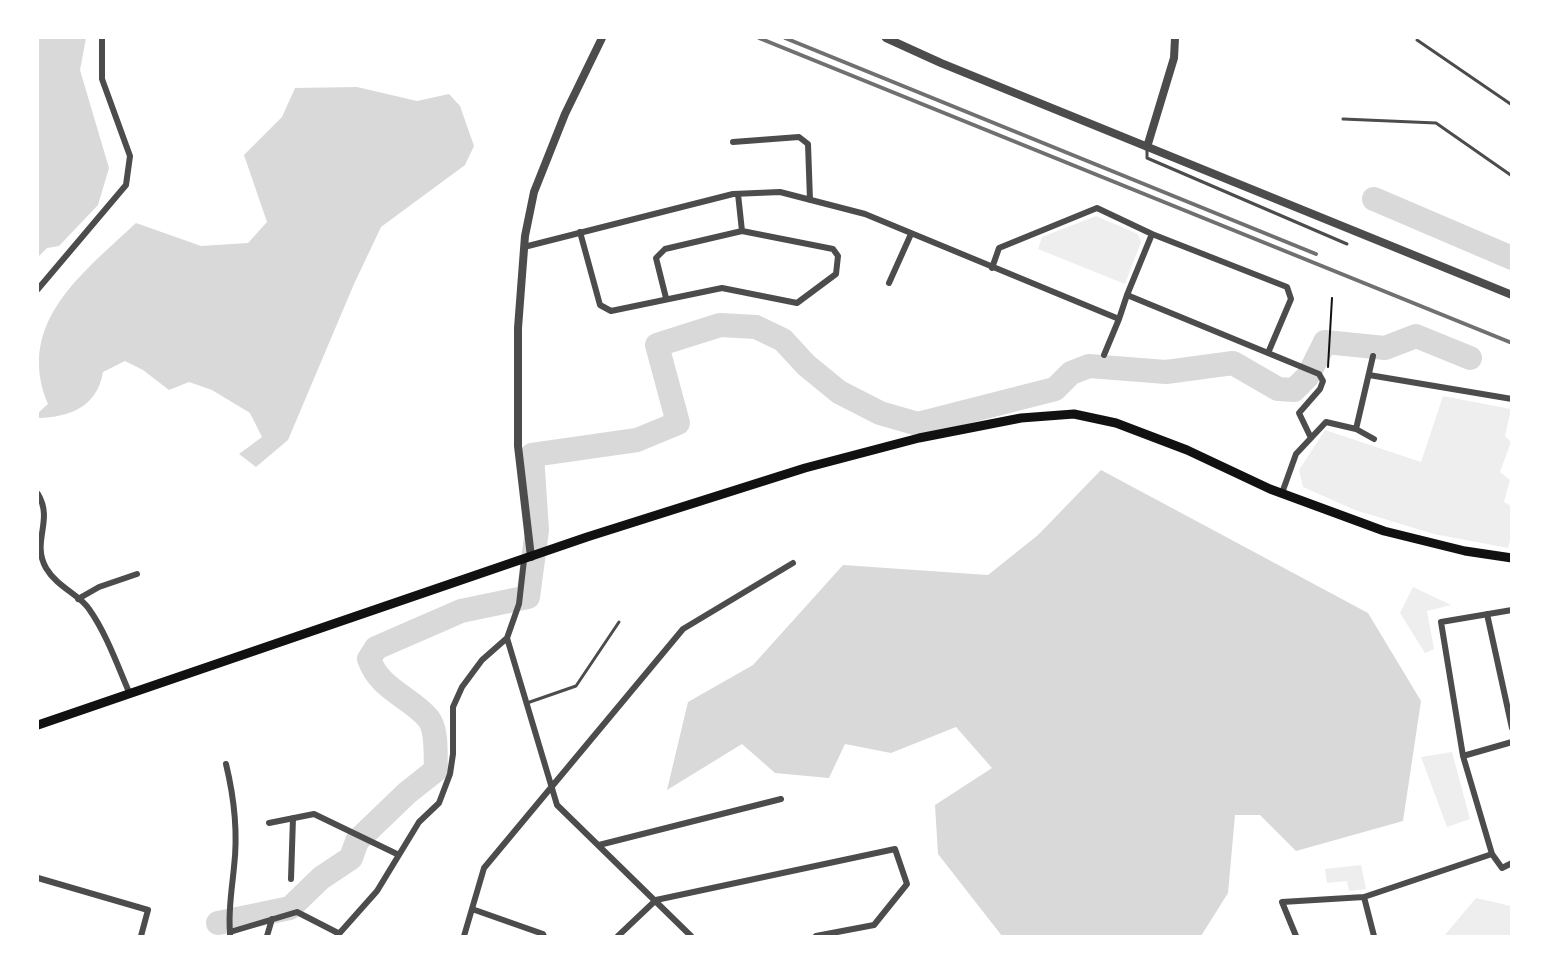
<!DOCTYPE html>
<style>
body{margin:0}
#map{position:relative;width:1549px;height:974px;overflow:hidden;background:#fff;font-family:"Space Grotesk",sans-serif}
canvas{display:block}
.frame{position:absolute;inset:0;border:39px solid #fff;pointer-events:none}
</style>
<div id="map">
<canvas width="1549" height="974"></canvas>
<div class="frame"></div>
</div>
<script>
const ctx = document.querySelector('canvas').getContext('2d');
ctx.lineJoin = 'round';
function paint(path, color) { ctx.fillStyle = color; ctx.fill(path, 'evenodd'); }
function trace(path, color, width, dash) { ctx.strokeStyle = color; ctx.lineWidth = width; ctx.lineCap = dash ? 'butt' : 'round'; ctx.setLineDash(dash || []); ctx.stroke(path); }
paint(new Path2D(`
 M1096 216 1138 234 1141 242 1125 284 1038 249 1042 237Z
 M1443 396 1511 409 1505 436 1511 442 1500 472 1510 480 1504 502 1511 506V537L1508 548 1434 534 1355 510 1303 487 1299 470 1325 430 1421 462Z
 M1413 587 1451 605 1427 611 1434 649 1425 653 1400 613Z
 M1452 752 1470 819 1447 827 1421 757Z
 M1361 865 1366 889 1349 891 1347 881 1327 883 1325 869Z
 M1476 898 1511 906V936H1444Z`), '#eee');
paint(new Path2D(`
 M38 38H86L80 70 109 168 98 205 59 246 47 248 38 257Z
 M357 87 417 101 449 94 460 106 474 146 465 165 381 227 354 284 288 440 256 467 239 454 262 437 250 413 212 390 189 382 169 390 143 370 125 361 103 372C97 407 70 417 38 418V413L48 404C14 323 84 272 136 223L201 246 248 243 267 222 244 155 282 117 295 88Z
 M1101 470 1368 613 1421 701 1403 821 1296 851 1260 815H1235L1228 893 1201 936H1002L938 854 935 805 992 768 956 727 891 753 845 744 829 778 775 773 742 744 667 790 688 702 753 665 843 565 988 575 1038 535Z`), '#d9d9d9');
trace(new Path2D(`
 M1374 199 1512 258
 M218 923 290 908 321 878 351 858 357 841 407 793 436 770C435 755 438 730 428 718 409 696 380 690 369 659L376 648 461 611 528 597 537 530 532 455 637 440 678 423 657 345 720 325 756 327 783 340 806 365 839 392 880 413 918 424 1055 389 1071 373 1089 366 1166 372 1233 363 1278 389 1294 390 1308 376 1325 342 1385 348 1416 336 1470 358`), '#d9d9d9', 24);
trace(new Path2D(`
 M1328 367 1332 298`), '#111', 2);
trace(new Path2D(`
 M1417 40 1512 105
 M1343 119 1436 123 1512 176
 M1147 148V158L1347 244
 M527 703 576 686 619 622`), '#4c4c4c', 3);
trace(new Path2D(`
 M733 142 799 137 808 144 810 200
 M738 194 742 231
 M580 232 600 305 611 311 722 288 797 303 836 274 838 256 833 249 742 231 665 249 656 258 666 298
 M1152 234 1287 287 1291 299 1268 353
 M524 247 733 194 780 192 865 214 1119 319 1127 295 1319 374 1323 381 1320 389 1299 413 1311 438
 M992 268 999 248 1097 208 1152 234 1127 295
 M889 283 911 234
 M38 289 126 185 130 156 102 79V38
 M1104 355 1119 319
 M1369 375 1512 399
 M1356 429 1373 356
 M1282 493 1296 454 1326 422 1356 429 1374 439
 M38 494C54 521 31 541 46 568 57 587 80 595 89 609 106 633 117 664 129 692
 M78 599 99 587 137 574
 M1512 610 1441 622 1463 756 1492 854 1502 868 1512 863
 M1487 614 1512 728
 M507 638 557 805 691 936
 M1463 756 1512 742
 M226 764C234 797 238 833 234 867 232 889 228 910 230 932
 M269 823 314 814 399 855
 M599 845 781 799
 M38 878 148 910 141 936
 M291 879 293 818
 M1364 897 1374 936
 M472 909 543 934 544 936
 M230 936V932L297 912 338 933
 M267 936 272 919
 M337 936 377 891 419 822 439 803 450 774 453 754V707L462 687 482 660 507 638 519 604 524 560
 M464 936 484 868 683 629 793 563
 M618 936 656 900 895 849 907 884 874 925 816 936
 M1296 936 1282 902 1364 897 1492 854`), '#4c4c4c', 6);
trace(new Path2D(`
 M886 38 941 63 1512 295
 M1147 147 1174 58 1175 38
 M531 557 518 446V328L525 236 534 192 565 114 602 38`), '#4c4c4c', 8);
trace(new Path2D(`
 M38 725 587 537 805 468 919 438 1021 418 1074 414 1116 423 1187 450 1270 489 1384 531 1465 551 1512 558`), '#111', 9);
trace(new Path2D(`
 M759 38 1512 343
 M785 38 1316 254`), '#707070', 4);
</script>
